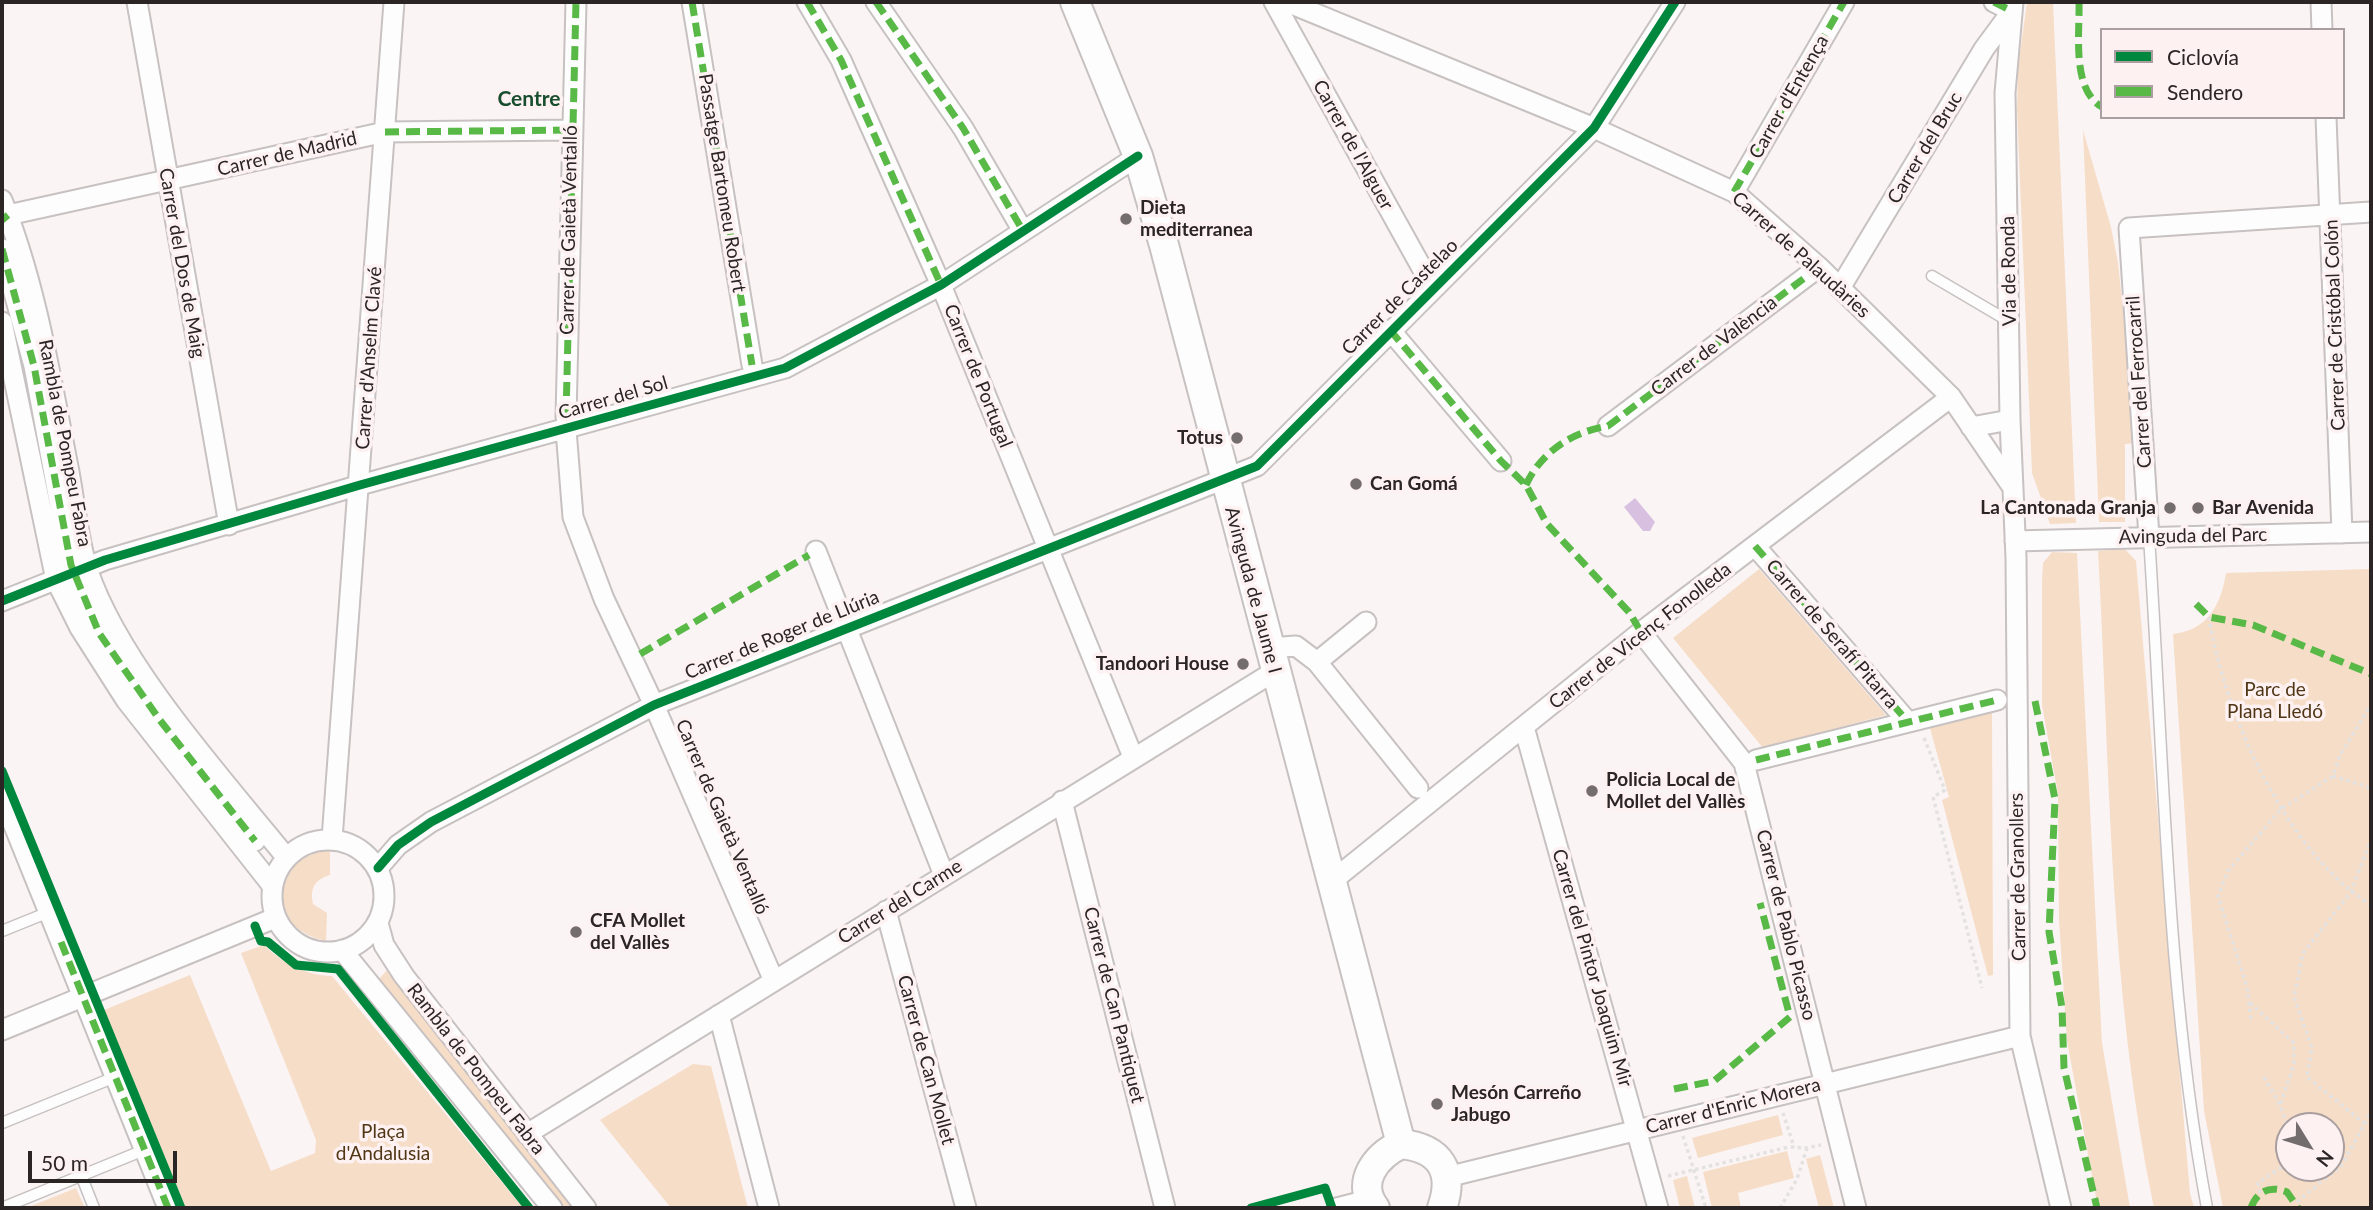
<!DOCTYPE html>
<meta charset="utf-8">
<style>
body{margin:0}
#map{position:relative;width:2373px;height:1210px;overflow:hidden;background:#fbf4f5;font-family:Lato,sans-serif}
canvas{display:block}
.frame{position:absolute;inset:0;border:4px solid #2b2525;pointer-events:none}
.legend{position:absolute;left:2100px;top:28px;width:245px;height:91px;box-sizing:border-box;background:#fef1f2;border:2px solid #aa9fa0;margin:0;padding:9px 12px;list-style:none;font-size:21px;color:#2b2525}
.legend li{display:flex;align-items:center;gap:14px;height:35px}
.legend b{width:35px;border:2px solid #aa9fa0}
.north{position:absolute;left:2275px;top:1112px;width:70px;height:70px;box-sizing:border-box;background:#fef1f2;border:2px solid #aa9fa0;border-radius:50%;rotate:128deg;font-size:19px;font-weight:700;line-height:28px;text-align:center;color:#2b2525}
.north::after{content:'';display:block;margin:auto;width:24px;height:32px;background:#746d6e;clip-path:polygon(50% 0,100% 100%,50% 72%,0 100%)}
.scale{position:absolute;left:28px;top:1151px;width:149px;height:32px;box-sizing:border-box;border:4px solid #2b2525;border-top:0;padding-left:9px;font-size:21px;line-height:24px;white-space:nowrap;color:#2b2525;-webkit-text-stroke:5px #fef1f2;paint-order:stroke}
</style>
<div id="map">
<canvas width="2373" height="1210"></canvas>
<div class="frame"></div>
<ul class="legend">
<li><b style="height:9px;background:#00873e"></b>Ciclovía</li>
<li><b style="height:9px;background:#58b947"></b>Sendero</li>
</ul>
<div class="north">N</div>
<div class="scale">50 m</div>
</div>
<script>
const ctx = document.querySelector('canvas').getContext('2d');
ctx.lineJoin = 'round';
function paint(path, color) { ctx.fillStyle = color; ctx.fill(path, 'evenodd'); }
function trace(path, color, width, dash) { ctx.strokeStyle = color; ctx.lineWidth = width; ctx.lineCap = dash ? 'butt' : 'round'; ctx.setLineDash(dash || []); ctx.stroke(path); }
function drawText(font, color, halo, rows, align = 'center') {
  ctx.font = font + ' Lato,sans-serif'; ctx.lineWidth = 7; ctx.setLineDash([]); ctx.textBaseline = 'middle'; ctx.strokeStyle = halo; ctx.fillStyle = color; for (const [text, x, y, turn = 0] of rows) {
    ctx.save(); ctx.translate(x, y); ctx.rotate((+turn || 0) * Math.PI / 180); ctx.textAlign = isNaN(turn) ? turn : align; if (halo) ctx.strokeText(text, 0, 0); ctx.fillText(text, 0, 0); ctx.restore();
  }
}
paint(new Path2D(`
 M2027 2H2053L2076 523 2050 524 2032 473 2017 109 2018 68Z
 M2083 130 2111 227 2118 263 2137 443 2125 444V522H2099Z
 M2125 549 2136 561 2190 1193 2194 1208H2154C2109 993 2110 769 2098 551Z
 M2052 552 2077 553 2102 1043 2130 1208H2098L2067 1041 2059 920 2058 794 2042 705V582L2043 563Z
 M1759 569 1886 715 1763 748 1673 638Z
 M2371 569V1208H2223L2204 1111 2173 634C2208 630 2221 605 2226 573ZM2289 1126H2331V1168H2289Z
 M1992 704 1993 975 1988 976 1942 800 1949 797 1928 721Z
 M330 846V875C314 880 310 888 313 904L327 913 326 941C262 927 267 855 330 846Z
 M264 945C283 964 305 975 332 976L523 1208H186L104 1010 190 975 271 1171 315 1153 316 1140 241 953Z
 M389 968 579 1208H556L377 981Z
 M693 1064 711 1066 748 1208H671L600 1120Z
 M1778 1115 1783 1135 1698 1158 1692 1138Z
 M1787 1151 1794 1178 1738 1193 1741 1208H1712L1703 1172Z
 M1820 1155 1834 1208H1819L1806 1159Z
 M1687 1176 1695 1208H1680L1673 1180Z
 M76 1188 85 1208H26Z`), '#f6ddc7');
paint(new Path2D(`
 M1635 498 1655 522 1650 531H1643L1624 507Z`), '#d8c0e0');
const lane = new Path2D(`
 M1932 276 2010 322
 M2149 537C2164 760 2166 988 2207 1208
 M2 931 49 912
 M2 1123 115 1077
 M81 1175 94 1208
 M2 1208 144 1150`);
const street = new Path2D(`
 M137 2 229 525
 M692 2 752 365
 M807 2 841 60 941 285 1133 757
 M876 2 963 128 1023 231
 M1274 2 1433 288
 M1287 2 1594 128 1734 192 1819 267 1951 397 2011 485
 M2013 2 2005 93 2010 420 2016 558 2020 1036 2061 1208
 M2321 2 2322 30
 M2326 117 2342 533
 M1734 192 1844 2
 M2 200C37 287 51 381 69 472 75 504 78 540 88 571 120 666 222 778 286 857
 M2 220 8 215 385 132 570 130
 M2 249 34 366 71 565 99 633 159 719 255 841
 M1840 288 1984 49 2012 11 1994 2
 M2 322 56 580 80 628 126 700 271 884
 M1390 330 1501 461
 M566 417 576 2
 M1608 426 1819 267
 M1971 427 2010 420
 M566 430 573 517 604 599 654 705 774 981
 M2149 537 2129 228 2371 212
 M2015 541 2371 532
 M1755 546 1908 722
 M816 551 944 875
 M2 601 105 560 360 485 785 368 941 285 1138 156
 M1641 632 1744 763 1856 1208
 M1269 648 1296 646 1317 662 1418 788
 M1317 662 1366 622
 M1524 727 1658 1208
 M1756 760 1997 700
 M2 796 168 1208
 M1062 801 1165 1208
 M332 839 394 2
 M272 896a56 56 0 1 1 112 0a56 56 0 1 1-112 0Z
 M378 868 398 845 431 822 654 705 1257 466 1594 128 1675 2
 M1332 881 1641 632 1951 397
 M886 911 966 1208
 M378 923 384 945 404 976 586 1208
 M342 950 552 1208
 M719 1015 769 1208
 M2 1030 275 918
 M527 1134 1275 671
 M1447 1177 2020 1036
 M1337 1208 1368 1200`);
const secondary = new Path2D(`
 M1075 2 1138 156 1164 245 1401 1144
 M1375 1208C1355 1182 1376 1156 1401 1144 1440 1148 1455 1171 1442 1208`);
trace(lane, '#c7c1c1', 13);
trace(street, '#c7c1c1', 23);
trace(secondary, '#c7c1c1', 32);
trace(new Path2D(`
 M2209 617C2224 713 2286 853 2371 905
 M1924 738 1945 790 1933 797 1982 988
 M2333 776 2371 788
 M2250 1003 2294 1043V1065L2280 1105
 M2251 1019 2247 987 2218 896 2228 871 2281 809 2333 776 2340 755 2371 705
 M2264 1077 2280 1105 2289 1130
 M1783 1113 1794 1147
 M2365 1124 2307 1077 2312 1048 2294 997 2303 953 2351 892 2371 839
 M1683 1136 1706 1208
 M1668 1176 1789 1147 1807 1148 1821 1145
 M2260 1193 2258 1183 2286 1164 2289 1137
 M2297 1202 2342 1165 2371 1112
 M514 1208 523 1201
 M1780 1208 1797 1179 1807 1148`), '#e4e1e1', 3.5, [3.5, 3.5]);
trace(lane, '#fefdfe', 10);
trace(street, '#fefdfe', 19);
trace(secondary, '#fefdfe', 28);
trace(new Path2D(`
 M692 2 752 365
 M807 2 841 60 941 285
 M876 2 963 128 1023 231
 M1994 2 2012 11
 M2079 2C2080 33 2071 89 2102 107
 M385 132 570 130
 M1734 192 1844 2
 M2 220 8 215
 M2 249 34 366 71 565 99 633 159 719 255 841
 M1390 330 1501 461 1526 485 1547 524 1629 612 1641 632
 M566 417 576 2
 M1526 485C1541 452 1572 432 1608 426L1819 267
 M1755 546 1908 722
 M2196 604 2209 617 2253 625 2371 674
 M640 654 809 555
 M2035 701 2055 799 2049 932 2062 1008 2064 1068 2097 1208
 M1756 760 1997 700
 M61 942 168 1208
 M1674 1089 1714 1081 1790 1017 1760 903
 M2251 1208C2257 1191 2270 1185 2287 1192L2298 1208`), '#58b947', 7, [14, 7]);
trace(new Path2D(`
 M2 601 105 560 360 485 785 368 941 285 1138 156
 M2 771 181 1208
 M378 868 398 845 431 822 654 705 1257 466 1594 128 1675 2
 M255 926 261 941 268 942 296 965 338 969 529 1208
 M1251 1208 1325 1188 1332 1208`), '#00873e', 9);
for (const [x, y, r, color] of [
 [1126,219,7,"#746d6e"],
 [1237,438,7,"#746d6e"],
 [1356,484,7,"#746d6e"],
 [2170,508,7,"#746d6e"],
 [2198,508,7,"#746d6e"],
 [1243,664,7,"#746d6e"],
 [1592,791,7,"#746d6e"],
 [576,932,7,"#746d6e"],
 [1437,1104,7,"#746d6e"]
]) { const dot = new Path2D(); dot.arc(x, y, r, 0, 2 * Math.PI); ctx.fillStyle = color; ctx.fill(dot); trace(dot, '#fef1f2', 2.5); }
drawText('19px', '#2b2525', '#fef1f2', [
 ["Carrer d'Entença",1789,97,-60],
 ["Carrer de l'Alguer",1353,145,61],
 ["Carrer del Bruc",1925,148,-59],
 ["Carrer de Madrid",287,154,-13],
 ["Passatge Bartomeu Robert",722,183,81],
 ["Carrer de Gaietà Ventalló",569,230,-89],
 ["Carrer de Palaudàries",1801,255,42],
 ["Carrer del Dos de Maig",182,263,80],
 ["Via de Ronda",2009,271,-91],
 ["Carrer de Castelao",1400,297,-45],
 ["Carrer de Cristóbal Colón",2335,325,-92],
 ["Carrer de València",1714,346,-37],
 ["Carrer d'Anselm Clavé",369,358,-86],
 ["Carrer de Portugal",978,376,68],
 ["Carrer del Ferrocarril",2139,382,-94],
 ["Carrer del Sol",613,398,-16],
 ["Rambla de Pompeu Fabra",65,443,79],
 ["Avinguda del Parc",2193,536,-1],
 ["Avinguda de Jaume I",1253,590,75],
 ["Carrer de Serafí Pitarra",1832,634,49],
 ["Carrer de Roger de Llúria",782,635,-22],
 ["Carrer de Vicenç Fonolleda",1640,636,-38],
 ["Carrer de Gaietà Ventalló",722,817,67],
 ["Carrer de Granollers",2018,877,-91],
 ["Carrer del Carme",900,902,-32],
 ["Carrer de Pablo Picasso",1786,925,76],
 ["Carrer del Pintor Joaquim Mir",1592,968,74],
 ["Carrer de Can Pantiquet",1114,1005,76],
 ["Carrer de Can Mollet",926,1060,75],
 ["Rambla de Pompeu Fabra",476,1069,52],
 ["Carrer d'Enric Morera",1733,1106,-14]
]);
drawText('bold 19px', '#2b2525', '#fef1f2', [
 ["Dieta",1140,208],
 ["mediterranea",1140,230],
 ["Totus",1223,438,"right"],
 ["Can Gomá",1370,484],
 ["La Cantonada Granja",2156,508,"right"],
 ["Bar Avenida",2212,508],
 ["Tandoori House",1229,664,"right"],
 ["Policia Local de",1606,780],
 ["Mollet del Vallès",1606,802],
 ["CFA Mollet",590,921],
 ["del Vallès",590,943],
 ["Mesón Carreño",1451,1093],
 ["Jabugo",1451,1115]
], 'left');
drawText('19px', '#503615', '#fef1f2', [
 ["Parc de",2275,690],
 ["Plana Lledó",2275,712],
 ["Plaça",383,1132],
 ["d'Andalusia",383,1154]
]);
drawText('bold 21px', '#164e2e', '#fef1f2', [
 ["Centre",529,99]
]);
</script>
